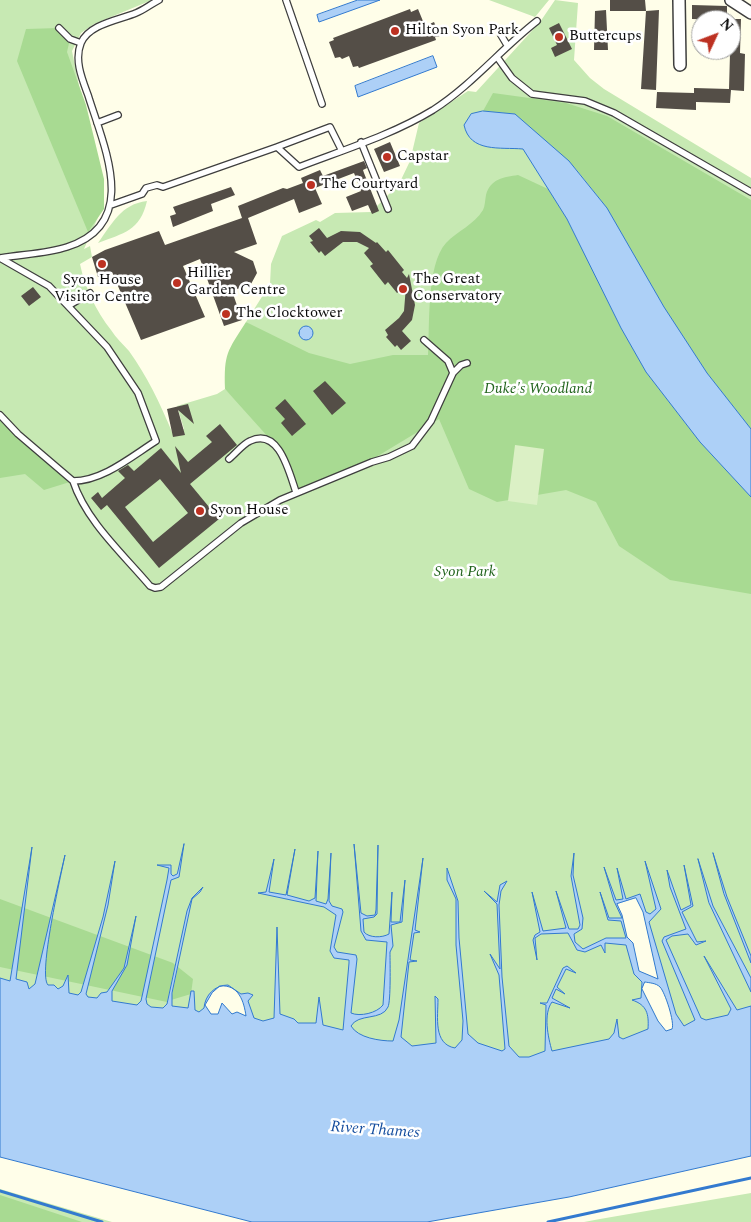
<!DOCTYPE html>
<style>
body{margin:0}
#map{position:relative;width:751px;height:1222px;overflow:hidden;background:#fffee9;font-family:Spectral,serif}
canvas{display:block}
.north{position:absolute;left:691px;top:10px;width:50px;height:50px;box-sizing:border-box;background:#fff;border:1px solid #9d9d9d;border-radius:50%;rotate:47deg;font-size:14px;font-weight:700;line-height:20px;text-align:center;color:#0b0b0b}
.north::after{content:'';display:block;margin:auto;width:18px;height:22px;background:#bd3122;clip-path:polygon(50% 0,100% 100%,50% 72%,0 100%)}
</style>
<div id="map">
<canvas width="751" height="1222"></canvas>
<div class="north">N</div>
</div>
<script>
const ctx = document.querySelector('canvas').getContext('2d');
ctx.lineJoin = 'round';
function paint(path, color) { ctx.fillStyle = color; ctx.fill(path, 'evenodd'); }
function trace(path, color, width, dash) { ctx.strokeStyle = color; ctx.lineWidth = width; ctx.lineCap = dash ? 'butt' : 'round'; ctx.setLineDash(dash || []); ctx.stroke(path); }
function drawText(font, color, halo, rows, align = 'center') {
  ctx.font = font + ' Spectral,serif'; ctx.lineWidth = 5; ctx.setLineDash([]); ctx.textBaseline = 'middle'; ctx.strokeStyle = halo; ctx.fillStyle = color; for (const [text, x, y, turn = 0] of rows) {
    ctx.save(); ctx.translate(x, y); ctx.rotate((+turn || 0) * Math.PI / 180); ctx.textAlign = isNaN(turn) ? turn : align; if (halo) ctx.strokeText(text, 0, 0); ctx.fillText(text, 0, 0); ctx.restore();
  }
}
paint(new Path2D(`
 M0 0H152L94 24 81 33 72 51 103 206 84 249 90 246 92 257 80 264C85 288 96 311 111 330 116 338 123 344 129 351 147 376 160 403 172 432L184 429 177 406 217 394 225 389 237 400 252 326 246 322 270 284 271 264 282 236 316 220 320 222 335 213 371 212 399 184 410 161 419 123 468 91 476 92 540 22 555 0 578 3 574 60 590 78 604 89 751 178V1033L647 1070 0 1022ZM636 898 643 912 658 979 639 971 633 943 627 937 622 915 617 903ZM645 982C650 983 656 983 660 987 665 992 675 1023 672 1029L666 1031 658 1021 642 989ZM220 986C239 984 244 1002 246 1016L237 1012 232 1014 222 1003 218 1014H211L205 1005 212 993Z
 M489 0H549L535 17Z
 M147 201C140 231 124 233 98 243 112 224 121 204 147 201Z
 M0 1189 112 1222H113H0Z
 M751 1193V1222H584L600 1219Z`), '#c7e9b3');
paint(new Path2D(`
 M59 28 70 39 67 52 86 105 104 179V209L88 232 17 61 26 29Z
 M493 93 566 103 607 116 751 200V429L707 373 664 307 607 208 577 170 515 114 483 111Z
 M518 175 548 189 567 219 621 328 646 372 700 442 751 497V594L670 580 619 546 596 502 566 490 497 502 469 489 439 419 353 471 296 492 278 448 225 389C224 353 227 352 246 322L309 353 350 364 393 355H428C430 327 426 265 446 243 457 231 474 225 483 210 485 206 485 200 486 195 490 179 504 177 518 175Z
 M0 415 73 481 44 490 25 474 0 478Z
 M0 899 173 963 175 965 167 1002 0 967Z
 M178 967 193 979 191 994 171 1000Z
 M0 1195 82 1222H0Z`), '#a8da92');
paint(new Path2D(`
 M515 445 544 449 537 505 508 501Z`), '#dbf0c5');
const water = new Path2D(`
 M358 0H380L319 22 317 15Z
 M433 56 437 67 358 97 355 86Z
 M483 111 515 114 569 161 607 208 664 307 707 373 751 429V497L700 442 646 372 621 328 567 219 523 149C500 147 470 153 464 125L471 114Z
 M299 333a7 7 0 1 1 14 0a7 7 0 1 1-14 0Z
 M184 844 179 877 171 880 146 999 147 1004 151 1007 163 1008 167 1004 187 911 192 898 203 887 200 892 192 899 172 993V1006L188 1008 191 991H194L195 1010 199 1012 204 1008C205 995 215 985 228 985L241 994 248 993 253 995 248 1001 254 1018 263 1021 274 1018 277 927 280 1014 294 1019 298 1023H316L319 997 323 1025 343 1030 349 963V960L334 958 330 951 336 915 324 907 258 893 266 892 274 859 269 892 286 895 295 849 287 895 309 901 315 898 318 851 316 901 326 904 328 899 331 853 329 901 332 906 342 909 343 912 334 947 337 952 356 955 357 959 351 1013C360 1017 377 1013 383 1005L387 942 366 940 361 931 354 844 361 913 367 916 375 915 376 910 378 845 377 914 374 917 363 919 364 932C369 938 382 938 389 934L392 892 391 922H400L405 880 402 922 391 925 393 946 390 952C390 963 391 1000 388 1007 382 1021 358 1013 351 1026 358 1038 380 1041 393 1041L399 1020 423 858 415 930 420 932 414 933 410 960 417 961 409 962 401 1037 412 1046 436 1043 435 996 438 999C438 1017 433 1044 455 1048L462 1040 463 1021 456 945V899L447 880V868L458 901 459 938 468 1034 478 1043 502 1051 505 1049 499 975 490 954 500 969 497 904 484 891 497 902 500 885 507 881 501 891 499 905 502 977 509 1046 519 1057H529L545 1051 546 1005 540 1003H547L563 968 567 966 576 973 566 969 557 987 565 994 556 989 552 998 570 1008 552 1002C543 1014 548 1037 552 1051L609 1039 614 1033 617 1019 619 1037 623 1039 648 1029C649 1014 647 1005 632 1000L641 998 642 982 634 974 626 945 605 943V953L601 945 585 952 577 950 568 933 541 934 535 938 537 960 533 940 535 935 540 932 532 892 543 931 566 928 556 891 569 929H578L580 925 571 876 574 853 573 875 583 918 582 929 574 934 575 942 583 949 606 938H626L621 921 608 920 600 892 609 918H622L614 901 604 867 616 900 623 899 617 868 626 899 640 894 646 912 650 914 656 909 645 861 661 909 649 922 676 1014 684 1026 695 1020 662 941 664 937 686 929 670 887 667 870 681 910 691 905 684 865 693 906 682 912 697 942 706 941 696 945 688 934 672 936 666 940 701 1018 706 1020 728 1015 731 1009 704 956 737 1010 751 1006V1156L569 1197 427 1222H252L0 1157V978L10 981 32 847 16 979 27 982 29 989 35 984 65 855C61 875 38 974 48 985H54L58 989 63 986 68 975 69 993 78 995 81 992 103 917 115 861 108 905 86 994 88 997 97 998 101 993 107 992 124 968 136 916 127 965 112 991V1001L137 1005 141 1001 143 992 167 880 169 868 157 865H171V874L173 876 177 874ZM636 898 643 912 658 979 639 971 633 943 627 937 622 915 617 904ZM645 982C650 983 656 983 660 987 665 992 675 1023 672 1029L666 1031 658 1021 642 989ZM220 986C239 984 244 1002 246 1016L237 1012 232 1014 222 1003 218 1014H211L205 1005 212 993Z
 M713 853 727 897 751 956V963L724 894Z
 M698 859 713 906 751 978V992L709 903Z`);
paint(water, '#add0f7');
trace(water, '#337acf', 1);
trace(new Path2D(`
 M0 1191 102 1222
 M548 1222 751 1178`), '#337acf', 3);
paint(new Path2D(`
 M610 0H645L646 11H610Z
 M692 5 727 6V20L692 19Z
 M410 9 411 12 418 9 425 26 434 22 440 36 435 37 436 40 359 68 358 66 353 67 349 56 342 59 340 57 335 58 329 42 334 40 333 38Z
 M606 10 608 50H594L595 11Z
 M659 10 656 90 641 89 646 11Z
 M731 19H741L740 53 745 54 744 91 731 90 730 103 696 102V110L656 108 657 92 694 93V88L729 89Z
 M559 23 572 49 555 57 551 48 557 45 549 28Z
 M390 142 400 166 384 172 374 149Z
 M364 161 367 168 363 170 364 173 379 211 372 214 368 205 352 211 346 197 361 191 354 173 315 188 322 204 299 213 294 199 248 218 257 244 234 252 253 261 257 273 251 284 232 291 242 320 224 326 200 259 183 266 205 317 141 340 112 272 98 277 92 257 105 250 159 231 165 245 242 218 238 206 283 188 287 189 303 183 301 178 320 170 323 176Z
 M231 187 235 195 211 204 213 211 173 227 170 216 176 214 173 207Z
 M319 228 327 238 341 231 360 232 376 243 377 242 386 252 388 250 404 270 402 272 407 278 409 274 415 305 412 320 402 331 411 341 401 350 397 345 395 347 386 337 388 335 385 330 399 318 404 311 406 286 397 293 388 282 385 285 370 266 373 264 364 253 369 248 357 242H343L325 256 321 251 319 253 310 242 313 241 309 236Z
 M33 287 41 297 29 306 21 296Z
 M325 381 346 403 332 415 313 391Z
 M285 399 306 424 292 436 281 423 285 419 275 408Z
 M188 404 194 424 178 410 185 435 173 437 167 409Z
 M220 424 237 445 190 484 219 519 159 568 107 505 101 510 91 498 98 492 102 498 125 478 118 471 128 465 134 471 161 448 181 473 175 446 188 462 212 442 206 436ZM160 479 188 513 153 542 125 507Z`), '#544e47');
const lane = new Path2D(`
 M286 0 322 104
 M59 28 70 39 81 43
 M501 35 507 45
 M497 57 512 78 532 94 585 101 614 113 751 192
 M97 123 118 115
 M361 142 388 209
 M277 147 330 127 342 151
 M111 205 142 194 146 188 157 185 163 187 277 147 299 167C343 150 392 135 433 110 472 85 501 49 537 21
 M0 258C22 254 46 254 67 247 141 224 104 147 88 95 82 79 74 60 81 43 89 24 119 20 136 13 144 10 151 4 159 0
 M68 306 90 293
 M424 340 448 361 453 373
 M0 415 18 434 73 481C103 481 132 456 156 441L138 393 107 347 49 286 0 258
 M229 459C236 453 243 444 250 441 279 427 289 472 296 492
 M73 481C86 521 123 554 150 586L155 588 161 587 241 523 280 500 372 462 389 457 412 446 431 421 453 373 461 365 467 363`);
const street = new Path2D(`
 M679 0 680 65
 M731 0 751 13`);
trace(lane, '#3e3e3e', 8);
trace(street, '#3e3e3e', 14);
trace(lane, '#fff', 5.5);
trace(street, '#fff', 11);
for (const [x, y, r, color] of [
 [395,31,5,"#bd3122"],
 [559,37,5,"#bd3122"],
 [387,157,5,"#bd3122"],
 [311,185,5,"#bd3122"],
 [102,264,5,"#bd3122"],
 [177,283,5,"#bd3122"],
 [403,289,5,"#bd3122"],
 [226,314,5,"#bd3122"],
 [200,511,5,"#bd3122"]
]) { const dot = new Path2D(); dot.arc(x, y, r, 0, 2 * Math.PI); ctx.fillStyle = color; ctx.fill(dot); trace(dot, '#fff', 2); }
drawText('15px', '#0b0b0b', '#fff', [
 ["Hilton Syon Park",405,31],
 ["Buttercups",569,37],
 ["Capstar",397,157],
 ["The Courtyard",321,185],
 ["Hillier",187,274],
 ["Garden Centre",187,291],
 ["The Great",413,280],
 ["Conservatory",413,297],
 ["Syon House",102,281,"center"],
 ["Visitor Centre",102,298,"center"],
 ["The Clocktower",236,314],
 ["Syon House",210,511]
], 'left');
drawText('italic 15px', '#20631b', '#fff', [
 ["Duke's Woodland",538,390],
 ["Syon Park",465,573]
]);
drawText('italic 16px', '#144d9e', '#fff', [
 ["River Thames",375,1131,4]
]);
</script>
